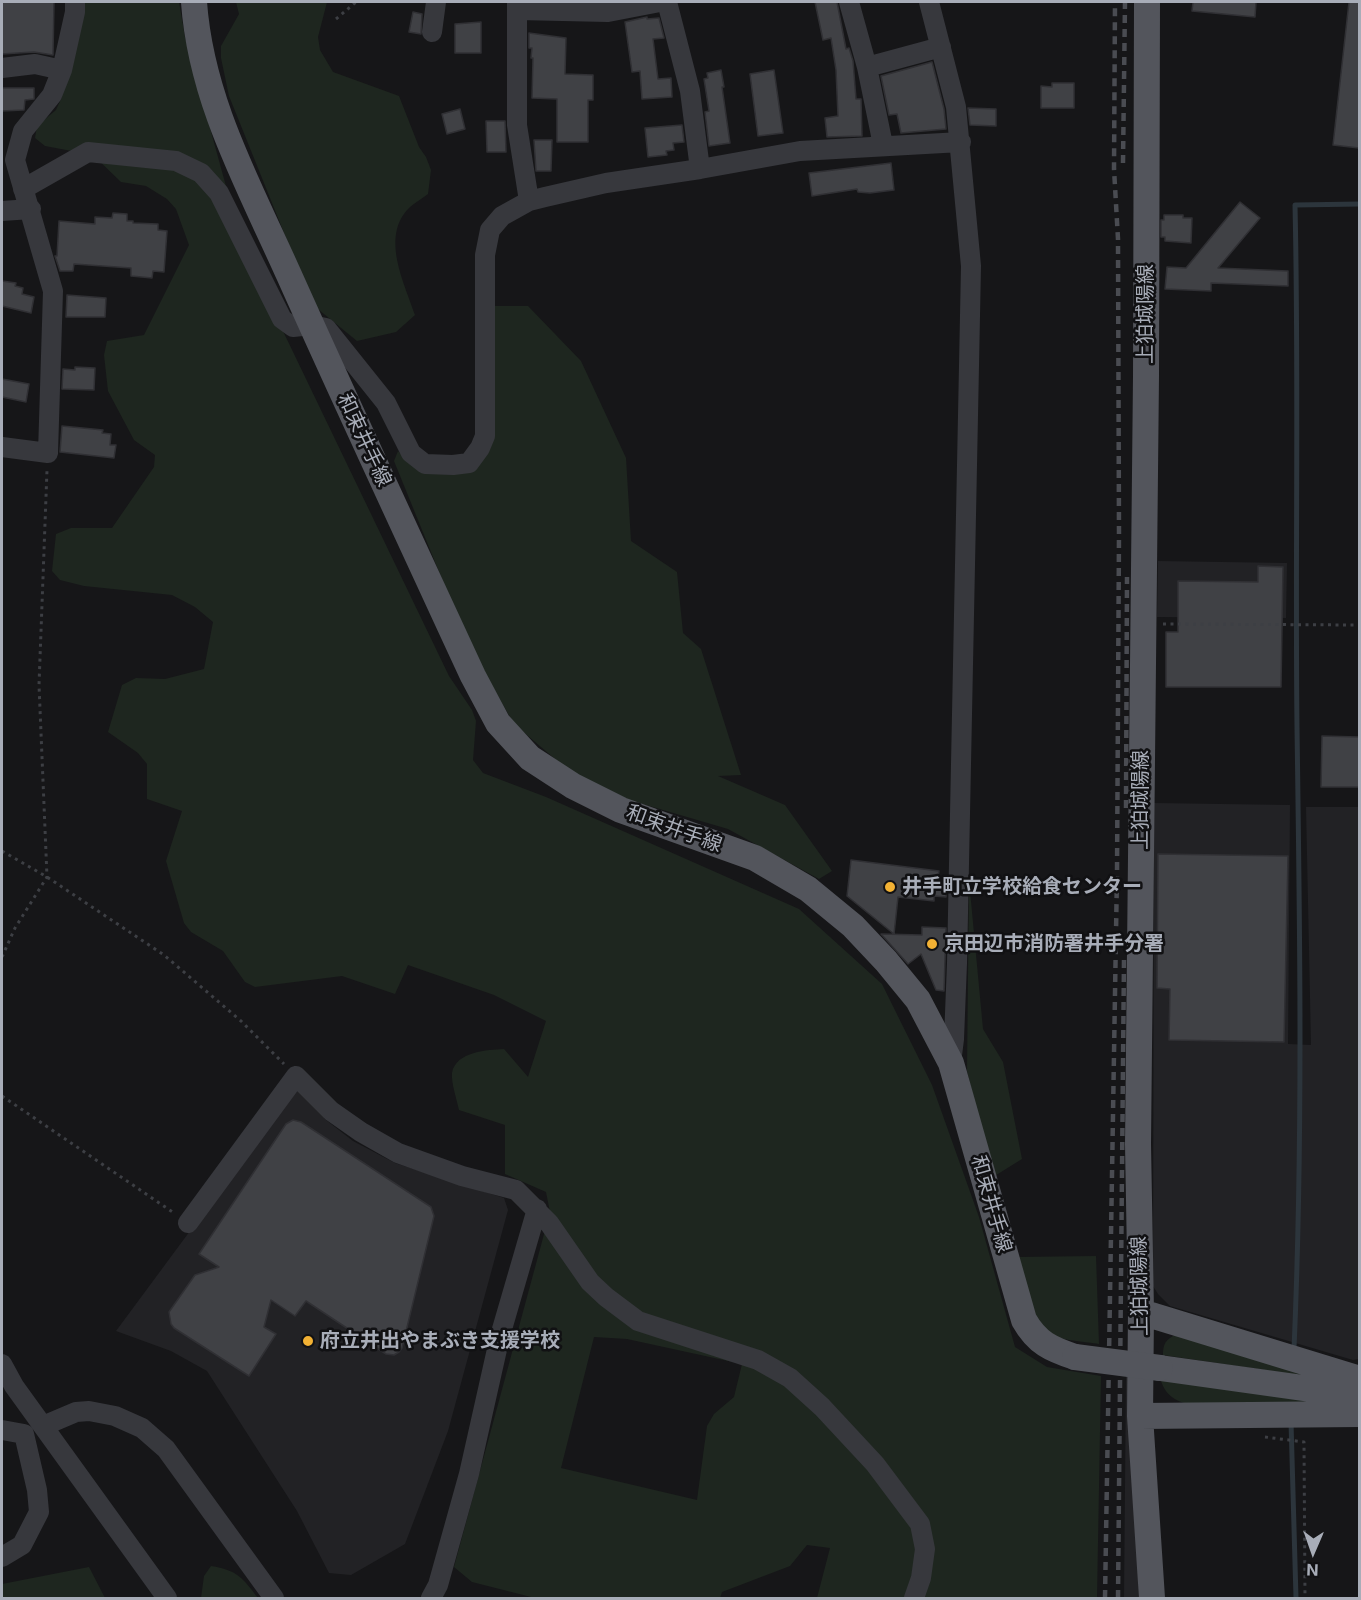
<!DOCTYPE html>
<meta charset="utf-8">
<style>
body{margin:0}
#map{position:relative;width:1361px;height:1600px;overflow:hidden;background:#161618;font-family:Inter,sans-serif}
canvas{display:block}
.frame{position:absolute;inset:0;border:3px solid #a8adb8;pointer-events:none}
.north{position:absolute;left:1283px;top:1522px;width:60px;height:60px;-webkit-text-stroke:4px #111113;paint-order:stroke;rotate:182deg;font-size:16px;font-weight:700;line-height:24px;text-align:center;color:#a8adb8}
.north::after{content:'';display:block;margin:auto;width:21px;height:27px;background:#a8adb8;clip-path:polygon(50% 0,100% 100%,50% 72%,0 100%)}
</style>
<div id="map">
<canvas width="1361" height="1600"></canvas>
<div class="frame"></div>
<div class="north">N</div>
</div>
<script>
const ctx = document.querySelector('canvas').getContext('2d');
ctx.lineJoin = 'round';
function paint(path, color) { ctx.fillStyle = color; ctx.fill(path, 'evenodd'); }
function trace(path, color, width, dash) { ctx.strokeStyle = color; ctx.lineWidth = width; ctx.lineCap = dash ? 'butt' : 'round'; ctx.setLineDash(dash || []); ctx.stroke(path); }
function drawText(font, color, halo, rows, align = 'center') {
  ctx.font = font + ' Inter,"Noto Sans JP",sans-serif'; ctx.lineWidth = 5; ctx.setLineDash([]); ctx.textBaseline = 'middle'; ctx.strokeStyle = halo; ctx.fillStyle = color; for (const [text, x, y, turn = 0] of rows) {
    ctx.save(); ctx.translate(x, y); ctx.rotate((+turn || 0) * Math.PI / 180); ctx.textAlign = isNaN(turn) ? turn : align; if (halo) ctx.strokeText(text, 0, 0); ctx.fillText(text, 0, 0); ctx.restore();
  }
}
paint(new Path2D(`
 M1158 561 1287 563 1286 618 1157 617Z
 M1154 803 1290 805 1288 1044 1311 1045 1306 807H1359V1359L1353 1360 1170 1306 1158 1294 1153 1286Z
 M295 1089 326 1120 353 1141 395 1163 504 1198 508 1210 448 1431 405 1544 351 1575 329 1573 297 1511 207 1371 171 1351 116 1331Z
 M1126 1374 1132 1375 1139 1598H1124Z`), '#222225');
paint(new Path2D(`
 M82 2H179L185 37 243 248 449 676 472 710 476 721 473 760 483 773 546 797 799 909 882 984 932 1085 979 1217 1015 1347 1047 1367 1101 1376 1097 1598H817L830 1548 807 1545 790 1566 722 1592 720 1598H535L472 1582 454 1567 550 1212 546 1192 505 1174V1125L459 1110C457 1100 451 1083 452 1073 456 1051 488 1050 504 1049L528 1077 546 1021 494 995 408 965 395 994 342 976 255 987 245 982 223 951 191 932 184 923 166 861 182 811 147 799V764L138 753 108 732 122 685 136 678 165 679 204 669 213 622 195 607 172 595 84 586 60 580 52 571 56 534 71 528H112L154 467 155 455 134 440 108 391 104 355 107 341 144 335 189 245 176 209 167 199 146 186 121 182 93 155 45 146 35 138 37 126 56 110 61 99ZM594 1337 627 1339 742 1364 734 1397 714 1414 707 1426 697 1500 561 1468Z
 M236 2H327L318 37 320 50 333 72 399 96 419 147 426 157 431 170 428 194C422 199 414 203 409 208 380 237 405 284 415 315L396 332 357 341 313 305 229 96 221 58V46L239 14Z
 M492 306H528L581 361 626 458 631 541 677 572 683 633 701 649 741 775 718 776 785 805 832 871 819 879 728 829 629 800 568 770 514 724 487 677 459 621 394 461 398 451 410 464 483 457Z
 M969 880 983 1029 1003 1062 1022 1159 993 1177 967 1071Z
 M1096 1256 1099 1344C1087 1342 1058 1340 1049 1334 1030 1321 1022 1278 1018 1257Z
 M1178 1333 1304 1367V1376L1163 1355C1163 1342 1167 1339 1178 1333Z
 M1160 1377 1355 1404 1190 1405C1173 1400 1164 1394 1160 1377Z
 M211 1566C237 1570 243 1578 258 1598H201L204 1576Z
 M89 1567 105 1598H2V1584Z`), '#1e261f');
trace(new Path2D(`
 M1294 1349C1303 1142 1300 935 1297 728 1295 554 1299 379 1295 205L1360 204
 M1291 1422 1296 1598`), '#2c353c', 5);
const building = new Path2D(`
 M2 2H54L53 55 34 52 2 54Z
 M815 2H837L846 49 849 48 853 61 856 99H861L862 136 827 137 825 118 838 116 836 70 831 38 823 40Z
 M1193 2H1256L1255 17 1192 11Z
 M1349 2H1359V148L1333 145Z
 M413 12 422 14 421 34 409 32Z
 M647 17V19L659 18 664 38 653 39 658 79 671 78 672 97 642 99 640 71 632 72 625 22Z
 M481 22V53H455V24Z
 M529 33 566 38 565 74 593 75V100H588V142H557V99L532 98 533 58H531L532 48H529Z
 M932 62 944 109 946 129 901 133 897 114 889 115 881 76Z
 M721 70 724 87H722L730 143 709 146 705 112 709 111 704 79 708 78 707 73Z
 M774 70 783 133 758 136 750 74Z
 M1052 83H1074V108H1041V86L1052 87Z
 M2 88H34V99L25 100 24 110 2 111Z
 M968 108 996 109V126L970 125Z
 M460 109 465 129 447 134 442 114Z
 M486 121H505L506 152H487Z
 M682 125 684 142 673 143 674 150 666 151 667 155 648 157 645 128Z
 M534 140H552L551 171H536Z
 M891 163 894 190 870 193 858 192 857 189 812 196 809 173Z
 M1240 202 1260 218 1218 268 1288 271V286L1211 283V291L1165 289 1167 267 1186 268Z
 M113 213 127 214V221H133V223L158 224V230L167 231 164 272 153 271 152 278 131 276V268L74 264 73 271H60L55 256H57L59 221 95 224V217L112 218Z
 M1164 215H1183V218H1192L1191 243 1165 241V237H1161V220H1164Z
 M2 281 16 283 15 286 23 288 22 294 34 297 31 313 2 306Z
 M67 295 106 298 105 317H66Z
 M75 367 95 368 94 390 62 389 63 369 75 370Z
 M2 379 29 384 26 402 2 397Z
 M62 426 103 430 102 433 111 434 110 445H116L114 458 60 452Z
 M1258 566 1283 567 1281 687H1166V632H1178V581L1258 582Z
 M1322 736 1359 737V787H1321Z
 M1158 854 1288 856 1284 1042 1169 1040 1170 989 1157 988Z
 M851 860 939 871 938 877H947L946 897 934 896V901L898 897 894 934 847 896Z
 M922 927 946 928 944 991 936 990 921 954 908 964 881 934 922 935Z
 M293 1120 301 1122 431 1207 434 1216 402 1348 399 1352 394 1355 386 1354 306 1301 295 1316 271 1300 264 1327 276 1334 249 1376 174 1328 171 1324 169 1312 195 1275 219 1267 199 1254 286 1124Z`);
paint(building, '#404145');
trace(building, '#303034', 1.5);
trace(new Path2D(`
 M336 19 356 2
 M1163 624 1360 625
 M2 851 47 877 164 955 241 1021 284 1064
 M2 957 15 928 47 877 39 685 47 470
 M2 1096 174 1213
 M1265 1437 1304 1442 1305 1598`), '#3d3f44', 3, [3, 4.5]);
trace(new Path2D(`
 M517 2V125L529 201
 M667 2 690 91 700 169
 M849 2 867 67 883 145
 M929 2 956 107 971 266 957 963 954 1039 951 1063
 M518 10 608 12 660 2
 M432 32 436 2
 M867 67 941 47
 M2 68 35 64 62 70
 M23 189 88 152 176 161 201 173 219 193 282 319 293 327 311 325 326 328 386 403 411 453 425 464 453 465 469 463 480 448 485 436V255L490 230 502 216 529 201 545 197 606 183 700 169 800 151 961 142
 M2 211 31 209
 M2 447 48 453 53 291 15 160 23 131 52 95 62 70 75 12V2
 M188 1223 296 1076 331 1111 361 1132 398 1153 462 1176 516 1190 549 1223 590 1282 606 1297 638 1321 758 1360 790 1378 822 1407 875 1464 920 1524 925 1549 921 1578 914 1598
 M2 1364 14 1386 167 1598
 M43 1426 76 1412 89 1411 115 1416 142 1428 166 1449 274 1598
 M2 1430 24 1434 37 1490 39 1512 22 1545 2 1557
 M431 1598 438 1585 469 1474 500 1336 537 1209`), '#37383d', 20);
trace(new Path2D(`
 M194 2C201 101 249 185 289 275 349 409 411 542 473 676L498 723 530 758 573 786 621 810 755 858 808 889 853 926 886 961 918 1000 951 1063 1024 1320C1037 1343 1051 1349 1075 1357
 M1147 2 1146 376 1138 1144 1141 1312 1140 1416 1152 1598
 M1141 1312 1360 1379
 M1160 1368 1360 1396
 M1140 1416 1360 1414`), '#53555c', 26);
trace(new Path2D(`
 M1123 163 1125 2
 M1126 808 1127 577
 M1105 1598 1117 873 1119 533 1118 239 1114 169 1115 2
 M1118 1598 1124 958`), '#4a4c52', 4.5, [8, 6]);
trace(new Path2D(`
 M1075 1357 1160 1368`), '#53555c', 26);
for (const [x, y, r, color] of [
 [890,887,6,"#f2b134"],
 [932,944,6,"#f2b134"],
 [308,1341,6,"#f2b134"]
]) { const dot = new Path2D(); dot.arc(x, y, r, 0, 2 * Math.PI); ctx.fillStyle = color; ctx.fill(dot); trace(dot, '#111113', 2); }
drawText('20px', '#a8adb8', '#111113', [
 ["上狛城陽線",1146,314,-90],
 ["和束井手線",364,440,65],
 ["上狛城陽線",1141,800,-90],
 ["和束井手線",674,829,20],
 ["和束井手線",991,1204,74],
 ["上狛城陽線",1140,1286,-91]
]);
drawText('bold 20px', '#a8adb8', '#111113', [
 ["井手町立学校給食センター",902,887],
 ["京田辺市消防署井手分署",944,944],
 ["府立井出やまぶき支援学校",320,1341]
], 'left');
</script>
